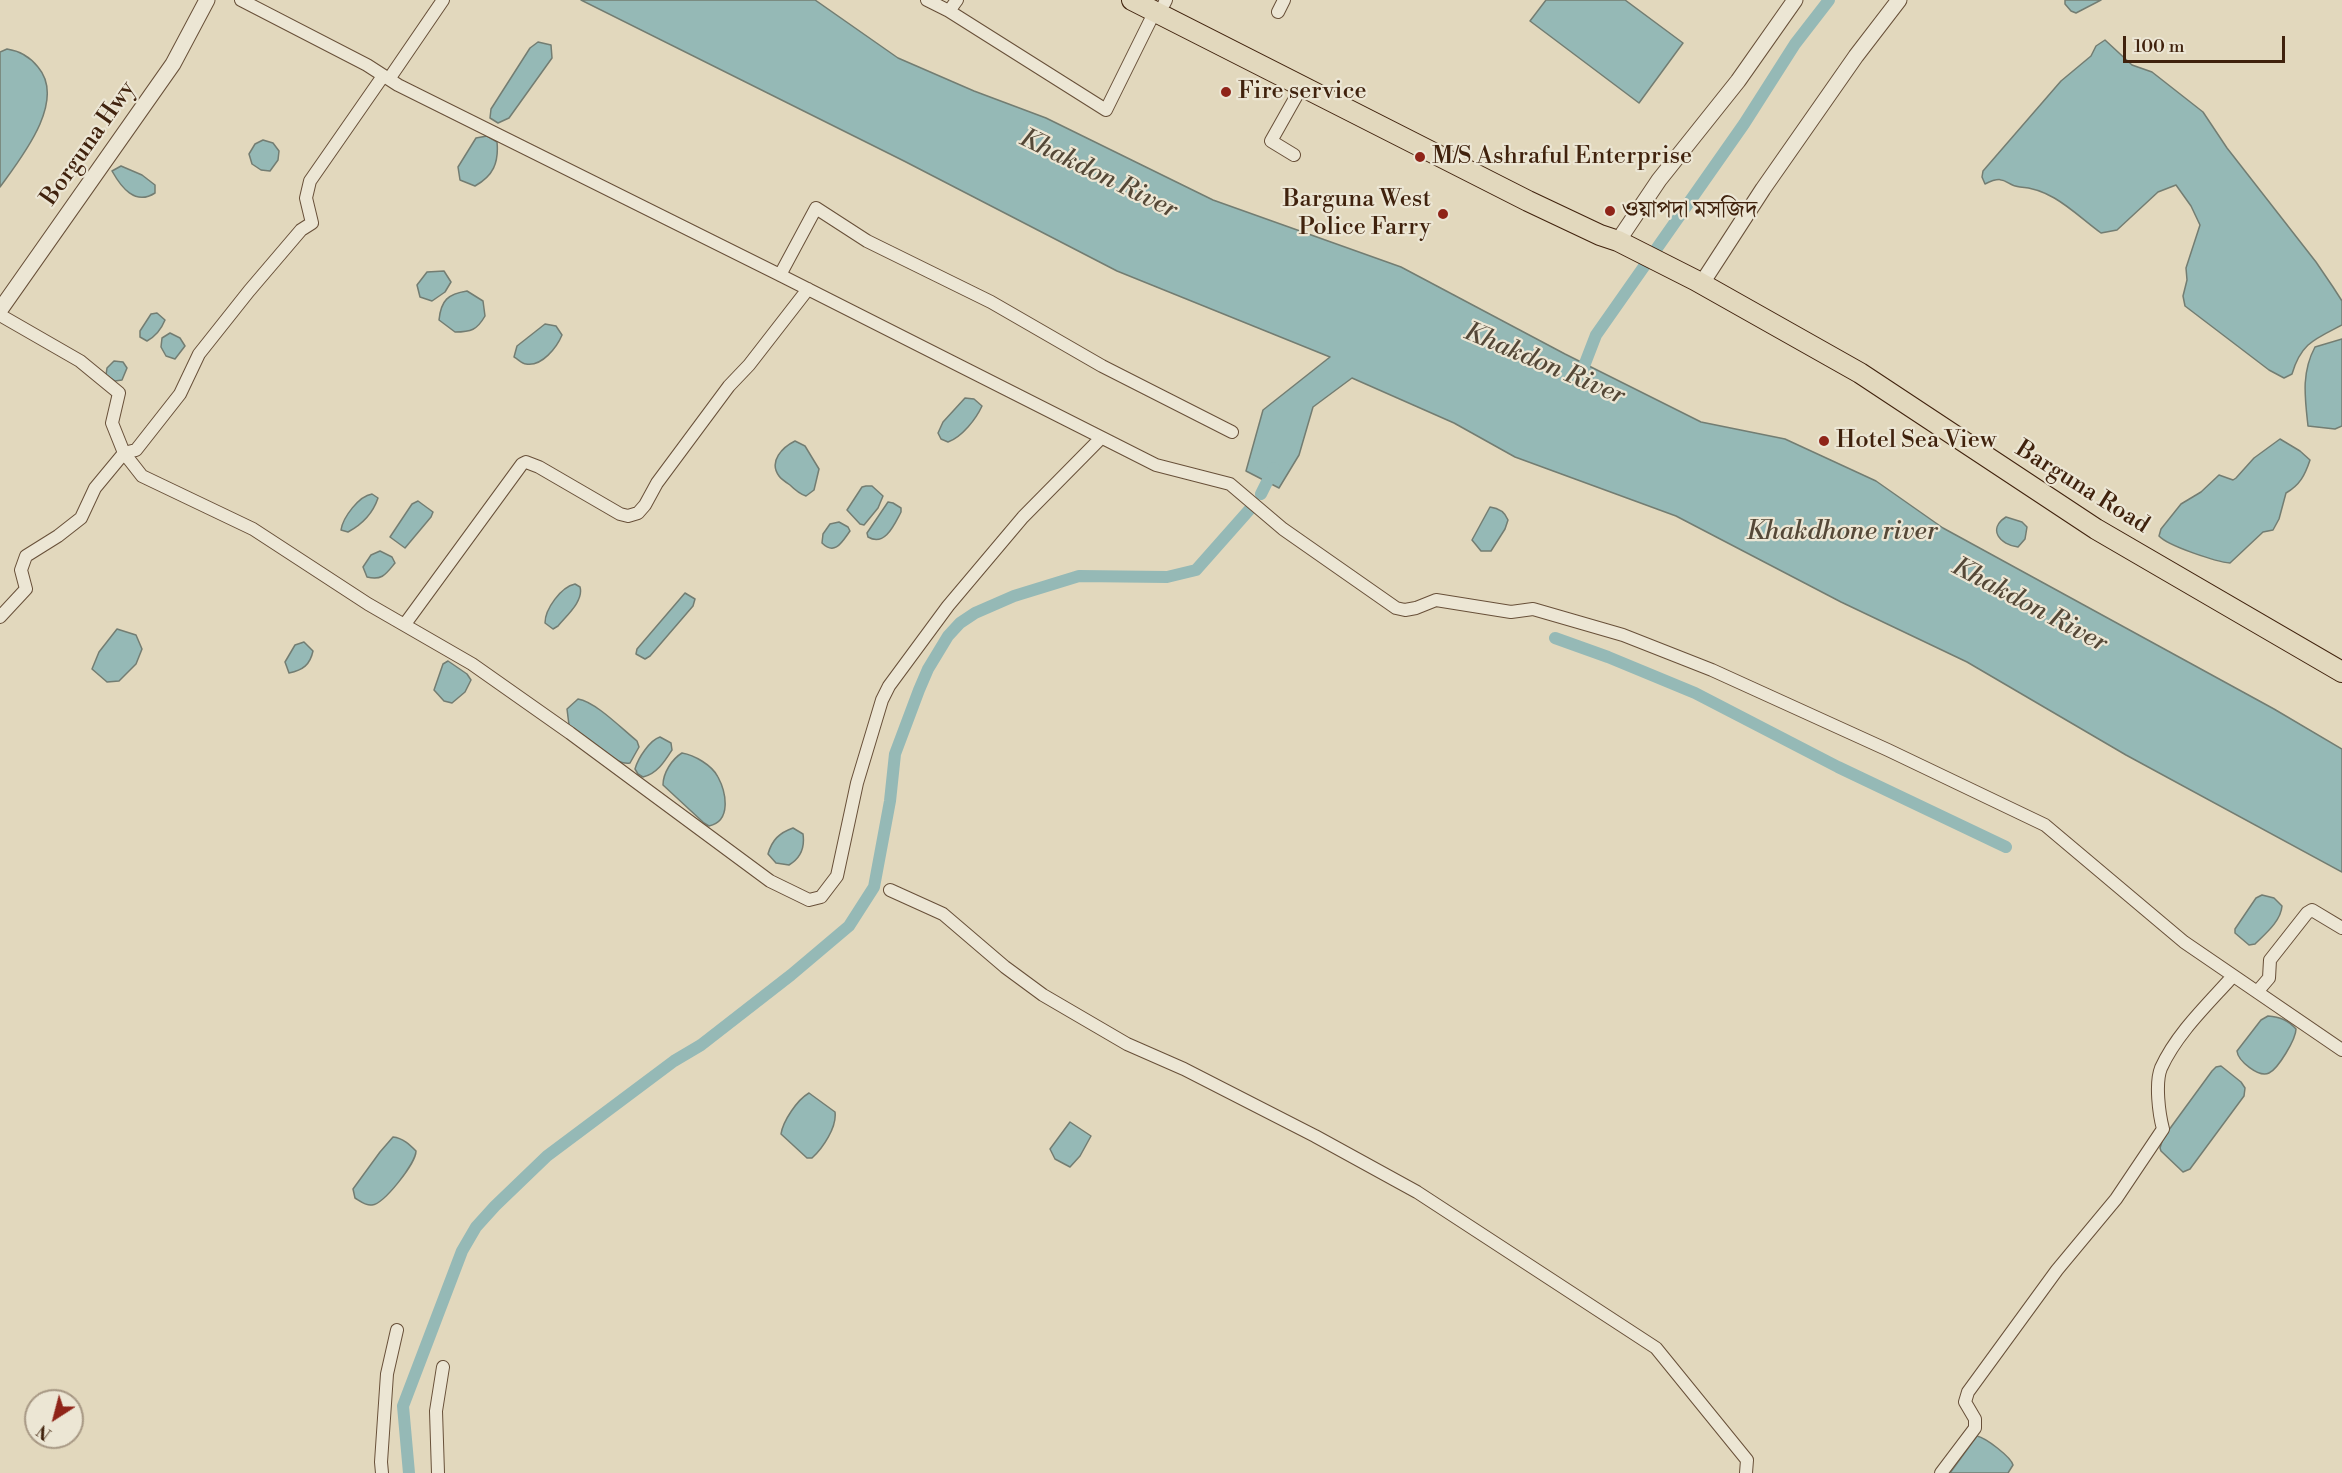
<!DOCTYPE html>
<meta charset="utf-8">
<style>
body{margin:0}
#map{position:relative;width:2342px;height:1473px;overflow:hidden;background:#e2d8bd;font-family:"Libre Bodoni",serif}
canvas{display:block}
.north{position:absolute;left:24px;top:1389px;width:60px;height:60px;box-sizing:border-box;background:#ece6d4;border:2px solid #a79884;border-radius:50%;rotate:216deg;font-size:16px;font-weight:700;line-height:24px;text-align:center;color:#40220d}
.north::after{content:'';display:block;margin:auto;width:21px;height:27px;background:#8f2418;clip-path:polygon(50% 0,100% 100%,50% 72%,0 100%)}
.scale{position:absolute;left:2123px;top:36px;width:162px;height:27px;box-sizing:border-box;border:3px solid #40220d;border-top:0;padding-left:8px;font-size:18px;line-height:21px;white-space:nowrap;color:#40220d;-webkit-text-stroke:4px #ece6d4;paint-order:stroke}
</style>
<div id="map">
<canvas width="2342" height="1473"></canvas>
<div class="north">N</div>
<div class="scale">100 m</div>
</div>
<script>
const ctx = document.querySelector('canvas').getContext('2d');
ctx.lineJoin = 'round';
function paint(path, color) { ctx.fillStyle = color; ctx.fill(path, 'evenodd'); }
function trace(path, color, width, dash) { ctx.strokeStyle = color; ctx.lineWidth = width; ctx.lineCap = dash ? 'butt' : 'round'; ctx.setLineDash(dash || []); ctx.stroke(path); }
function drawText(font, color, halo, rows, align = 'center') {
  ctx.font = font + ' "Libre Bodoni","Noto Serif Bengali",serif'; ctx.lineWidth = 4.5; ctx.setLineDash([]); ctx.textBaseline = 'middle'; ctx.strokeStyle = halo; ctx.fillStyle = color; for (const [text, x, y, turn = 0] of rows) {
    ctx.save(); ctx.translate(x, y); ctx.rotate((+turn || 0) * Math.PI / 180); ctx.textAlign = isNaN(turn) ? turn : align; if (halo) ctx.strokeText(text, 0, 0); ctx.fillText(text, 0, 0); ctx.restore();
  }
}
const water = new Path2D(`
 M581 0H815L898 58 974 91 1046 118 1213 200 1401 267 1565 354 1701 422 1785 439 1876 481 1943 528 2274 709 2342 749V872L2126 755 1967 662 1841 602 1676 516 1515 457 1454 423 1352 378 1313 407 1299 455 1279 488 1246 471 1263 410 1330 357 1117 271 904 161Z
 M1546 0H1625L1683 43 1639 103 1530 21Z
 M2065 0H2101L2076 13 2071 11 2065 4Z
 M2105 40 2132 65 2152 72 2203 112 2227 148 2316 262 2333 287 2342 301V325C2315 339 2301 343 2292 374L2284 378 2269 370 2185 306 2183 296 2187 280 2186 268 2200 225 2191 206 2176 185 2158 192 2117 230 2101 233C2075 214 2053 189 2020 187 2005 186 2007 173 1985 184L1982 177 1983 171 2061 81 2091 56 2096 46Z
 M538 42 551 45 552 58 509 118 498 123 490 118 491 109 530 48Z
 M7 49C21 51 30 57 38 67 67 101 21 158 0 187V52Z
 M487 136 497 142C499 163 493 176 475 186L460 180 458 167 476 138Z
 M263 140 273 143 279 151 278 160 270 171 261 170 252 164 249 154 255 144Z
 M121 166 142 175 155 185V193C135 206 121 187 112 171Z
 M444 271 451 282 445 292 432 301 420 297 417 285 427 272Z
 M467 291 483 301 485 316C477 330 471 332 455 332L439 320C441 300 448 294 467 291Z
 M157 313 165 320C161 330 156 336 147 341L140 337V331L151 314Z
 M545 324 556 326 562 335C557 347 542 367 526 364 522 364 518 359 514 357L517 346Z
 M170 333 180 338 185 346 175 359 166 356 161 347 162 338Z
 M2342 339V426L2335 429 2308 426C2305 398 2301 373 2315 347Z
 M114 361 123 362 127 368 122 380 115 381 106 375 107 368Z
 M965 398 974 399 982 406C976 419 962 437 948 442L941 439 938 433 943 422Z
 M2280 439 2300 451 2310 460C2305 475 2300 485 2286 493L2279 519 2273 530 2263 532 2230 563C2217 562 2168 546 2159 536L2161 529 2181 504 2201 492 2219 475 2233 480 2236 478 2254 458Z
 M795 441 805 446 819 469 814 490 806 496C800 494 795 490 790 485 787 483 781 479 779 476 768 461 783 447 795 441Z
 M866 486H872L883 496 878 508 864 525 860 524 847 510 862 487Z
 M372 494 378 498C373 513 361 525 348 532L341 530C343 517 359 496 372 494Z
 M418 501 433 512 431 517 405 548 390 537 412 504Z
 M888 502 893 503 901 508V512C894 525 885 547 868 537L867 533Z
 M1490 507C1498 508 1505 512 1508 520L1505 529 1491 551H1481L1472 540Z
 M2006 517 2022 522 2027 527 2025 539 2018 547C2000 545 1987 529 2006 517Z
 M839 522 848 527 850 531C842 542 835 556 822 543L823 534 830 524Z
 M380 551 392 557 395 563C386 574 382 581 367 577L363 567 371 555Z
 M575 584 580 587C584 601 566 616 558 626L553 629 545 623C545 609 561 587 575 584Z
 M685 593 695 599 693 606 650 656 645 659 636 654 637 649Z
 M117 629 136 635 142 649 136 664 119 681 107 682 92 669 99 652Z
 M304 642 313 651C310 665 303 670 289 673L285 662 295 645Z
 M448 661 467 674 471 680 465 692 452 703 444 701 434 690 443 664Z
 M578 699C596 702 622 729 637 741L639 747 630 763C615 767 582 735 569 725L567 709Z
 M660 737 671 743 672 750C665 761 657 774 643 777L638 774 635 769C638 758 650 740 660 737Z
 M682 753C694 755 712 765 718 777 726 792 732 821 709 826L704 823 663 785C663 773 672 759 682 753Z
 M793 828 803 834C805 848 801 858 789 865L776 863 768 854C772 840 779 833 793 828Z
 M2262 895 2274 898 2282 906C2281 921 2265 934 2255 944L2249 945 2235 933V929L2256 898Z
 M2268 1016C2280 1017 2288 1020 2296 1029 2296 1039 2278 1069 2269 1073 2259 1078 2238 1061 2237 1051L2261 1020Z
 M2221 1066 2241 1082 2245 1088 2244 1096 2190 1169 2183 1172 2161 1151 2160 1148 2163 1138 2212 1071 2216 1067Z
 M809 1093 835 1112C837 1127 823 1148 812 1158H807L781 1134C783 1121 797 1100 809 1093Z
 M1070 1122 1091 1136 1080 1156 1070 1167 1055 1159 1050 1149Z
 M393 1137C403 1138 410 1145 416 1151 416 1163 384 1204 372 1205 366 1206 360 1201 355 1198L353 1189 380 1152Z
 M1977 1436C1986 1438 2011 1457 2013 1465L2008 1473H1950Z`);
paint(water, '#95b9b6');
trace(water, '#737d72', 1.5);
trace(new Path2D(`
 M1579 379 1596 335 1744 124 1795 44 1829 0
 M1261 494 1274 468
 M1555 638 1608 657 1695 693 1838 767 2006 847
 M409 1473 403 1406 462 1251 476 1227 495 1206 547 1156 674 1061 701 1045 791 975 849 926 874 887 890 801 895 754 919 690 928 669 948 636 960 623 975 613 1014 596 1079 576 1167 577 1196 570 1250 509`), '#95b9b6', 12);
const minor = new Path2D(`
 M241 0 367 65 398 85 780 275 1156 465 1230 484 1283 529 1396 608 1405 610 1416 608 1436 600 1511 612 1533 609 1623 635 1712 670 1888 750 2045 825 2184 942 2342 1050
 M927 0 949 11
 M957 0 949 11 1106 110 1155 11
 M1164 4 1166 0
 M1278 12 1284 0
 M389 79 443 0
 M1294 155 1271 141 1302 86
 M780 275 816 208 867 241 991 302 1102 366 1232 432
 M0 315 80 361 119 393 112 423 124 453 142 476 253 529 368 604 472 664 570 733 770 881 809 900 821 897 837 876 857 783 882 700 889 686 948 606 1023 517 1101 438
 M0 617 26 589 21 570 26 556 58 536 81 518 95 488 124 453 136 450 180 394 199 354 249 291 301 230 312 223 306 198 310 181 383 76
 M405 624 522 464 526 462 539 467 620 514 628 516 638 513 645 505 657 483 729 386 749 365 808 289
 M890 890 943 914 1005 967 1043 995 1127 1044 1184 1069 1315 1136 1417 1192 1656 1348 1747 1460 1746 1473
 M2257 992 2269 978 2270 960 2307 913 2312 910 2342 928
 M382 1473 381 1462 387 1374 397 1330
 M438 1473 436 1411 443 1367
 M1941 1473 1975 1428V1419L1965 1402 1968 1392 2057 1270 2116 1199 2163 1129C2159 1114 2155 1083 2161 1068 2177 1033 2208 1004 2233 976`);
const tertiary = new Path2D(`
 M1618 241 1659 180 1738 81 1795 0
 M1702 283 1763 189 1856 56 1899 0
 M0 310 173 64 207 0`);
const primary = new Path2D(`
 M1132 0 1528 201 1600 235 1618 241 1695 280 1860 373 2096 529 2342 672`);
trace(minor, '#685039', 14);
trace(tertiary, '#685039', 17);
trace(primary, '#40220d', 22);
trace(minor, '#ece6d4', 12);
trace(tertiary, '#ece6d4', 15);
trace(primary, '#e2d8bd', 20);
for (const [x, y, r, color] of [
 [1226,92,6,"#8f2418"],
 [1420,157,6,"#8f2418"],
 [1610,211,6,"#8f2418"],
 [1443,214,6,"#8f2418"],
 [1824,441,6,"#8f2418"]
]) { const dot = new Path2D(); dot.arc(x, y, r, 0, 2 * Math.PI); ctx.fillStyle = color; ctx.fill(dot); trace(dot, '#ece6d4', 2); }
drawText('24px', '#40220d', '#ece6d4', [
 ["Fire service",1238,92],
 ["M/S Ashraful Enterprise",1432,157],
 ["Barguna West",1431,200,"right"],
 ["Police Farry",1431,228,"right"],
 ["ওয়াপদা মসজিদ",1622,211],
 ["Hotel Sea View",1836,441]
], 'left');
drawText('24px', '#40220d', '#ece6d4', [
 ["Borguna Hwy",89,144,-55],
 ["Barguna Road",2082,488,32]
]);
drawText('italic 26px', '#554837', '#ece6d4', [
 ["Khakdon River",1098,175,26],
 ["Khakdon River",1544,365,23],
 ["Khakdhone river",1842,533],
 ["Khakdon River",2029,606,28]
]);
</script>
